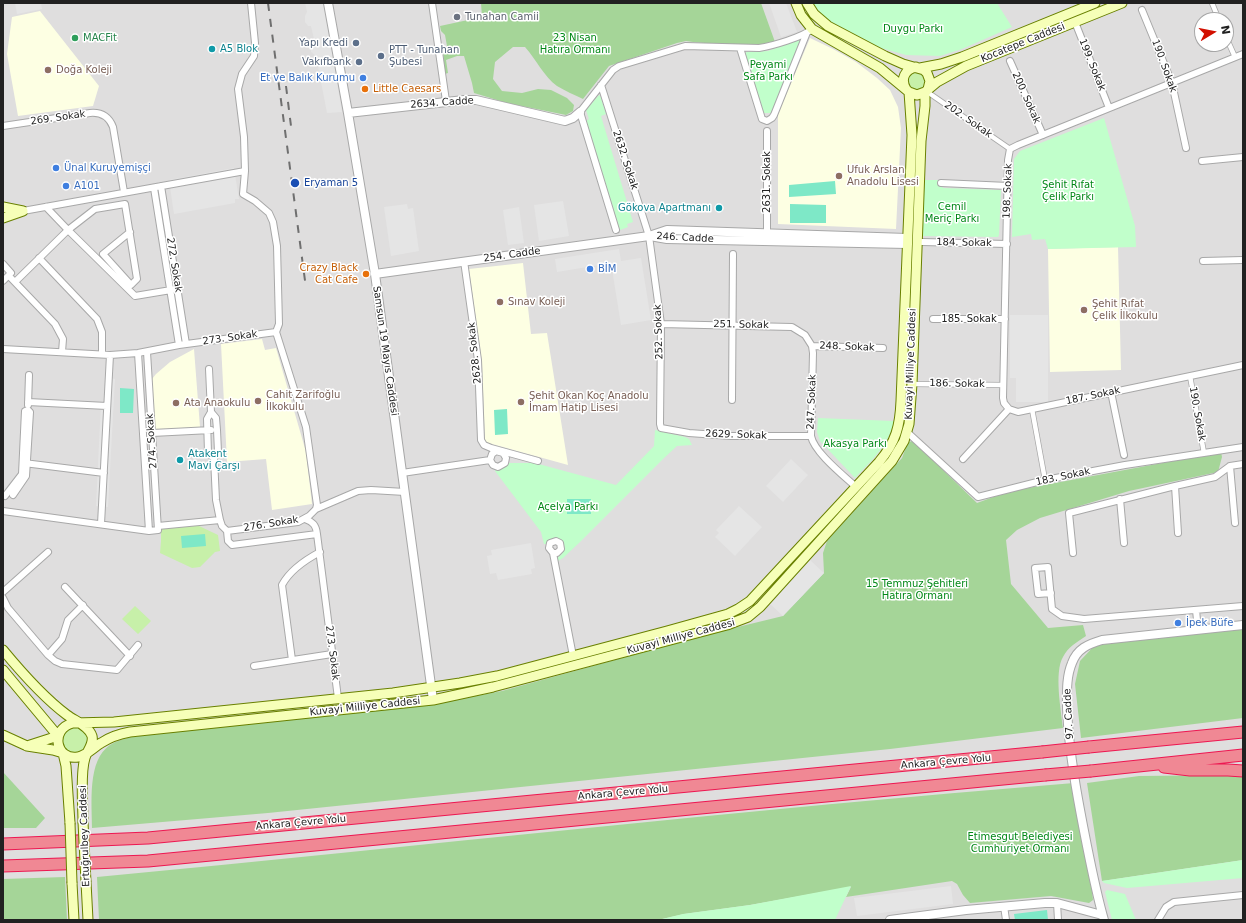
<!DOCTYPE html>
<meta charset="utf-8">
<style>
body{margin:0}
#map{position:relative;width:1246px;height:923px;overflow:hidden;background:#f2efe7;font-family:"DejaVu Sans",sans-serif}
canvas{display:block}
.frame{position:absolute;inset:0;border:4px solid #212121;pointer-events:none}
.north{position:absolute;left:1194px;top:12px;width:40px;height:40px;box-sizing:border-box;background:#fff;border:1px solid #a6a6a6;border-radius:50%;rotate:80deg;font-size:11px;font-weight:700;line-height:16px;text-align:center;color:#212121}
.north::after{content:'';display:block;margin:auto;width:14px;height:18px;background:#d20f00;clip-path:polygon(50% 0,100% 100%,50% 72%,0 100%)}
</style>
<div id="map">
<canvas width="1246" height="923"></canvas>
<div class="frame"></div>
<div class="north">N</div>
</div>
<script>
const ctx = document.querySelector('canvas').getContext('2d');
ctx.lineJoin = 'round';
function paint(path, color) { ctx.fillStyle = color; ctx.fill(path, 'evenodd'); }
function trace(path, color, width, dash) { ctx.strokeStyle = color; ctx.lineWidth = width; ctx.lineCap = dash ? 'butt' : 'round'; ctx.setLineDash(dash || []); ctx.stroke(path); }
function drawText(font, color, halo, rows, align = 'center') {
  ctx.font = font + ' "DejaVu Sans",sans-serif'; ctx.lineWidth = 3; ctx.setLineDash([]); ctx.textBaseline = 'middle'; ctx.strokeStyle = halo; ctx.fillStyle = color; for (const [text, x, y, turn = 0] of rows) {
    ctx.save(); ctx.translate(x, y); ctx.rotate((+turn || 0) * Math.PI / 180); ctx.textAlign = isNaN(turn) ? turn : align; if (halo) ctx.strokeText(text, 0, 0); ctx.fillText(text, 0, 0); ctx.restore();
  }
}
paint(new Path2D(`
 M3 3H1243V920H3ZM1202 20H1226V44H1202Z`), '#dfdede');
paint(new Path2D(`
 M40 11 99 86 93 106 18 116 7 54 12 17Z
 M810 38 833 49 856 62 877 78 890 90 898 107 901 128 896 229 778 224V114Z
 M1118 247 1121 370 1050 372 1048 249Z
 M523 263 531 334 547 333 568 465 485 442 482 363 469 269Z
 M262 339 265 350 276 348 306 452 312 504 272 510 266 459 227 462 221 344Z
 M194 349 200 427 155 430 152 379 156 374 170 362Z`), '#fdffe3');
paint(new Path2D(`
 M908 81a9 9 0 1 1 18 0a9 9 0 1 1-18 0Z
 M197 525 218 535 220 551 215 552 200 567 192 568 160 553 161 541V529Z
 M135 606 151 621 138 634 122 619Z
 M62 741a13 13 0 1 1 26 0a13 13 0 1 1-26 0Z`), '#c7f0a9');
paint(new Path2D(`
 M481 3H761L775 42 750 47 693 42 686 41 677 43 609 66 583 99C575 95 565 91 557 86 544 77 536 59 525 47H513L495 62 493 79 502 91 522 93 538 89 551 90 567 98 574 105 573 111 566 115 507 103 474 93 472 83 464 56H457L446 60 448 73 445 74 443 51 447 46 445 35 441 31 440 26 482 17Z
 M913 441 977 503 1007 492 1221 452 1222 457 1218 472 1129 491 1040 518 1017 530 1006 540 1011 584 1048 628 1083 625 1086 636C1077 642 1068 647 1063 657 1054 672 1061 710 1063 728L890 749 268 813 92 828C92 804 87 760 110 745 116 741 124 739 131 737L433 704 502 691 709 634 783 616 824 573 823 553 827 541 902 458 908 442Z
 M1243 629V718L1081 738 1075 684 1080 661 1094 646 1117 642Z
 M3 772 45 818 36 828H3Z
 M1232 775H1243V860L1102 881 1087 783 1139 776Z
 M1074 783 1092 890 1093 900 1089 903 1051 896 970 903 963 895 957 884 952 881 846 897 851 887 750 905 684 914 658 920H99L97 877C422 846 748 809 1074 783Z
 M65 877 67 920H3V879Z`), '#a5d598');
paint(new Path2D(`
 M813 3H997L1012 27 962 49 940 56 906 55 881 48 824 18Z
 M798 40H800V42L773 113H764L762 112 745 53 747 52 768 51Z
 M600 95 606 114 601 116 633 222 627 224 628 227 620 230 586 121 589 119 586 110 598 96Z
 M1104 118 1135 226 1136 247 1048 249 1045 239 1032 240 1031 234 1012 237 1014 159 1020 151Z
 M923 180H938L943 188 1001 190 999 235 998 237 921 236Z
 M818 418 894 421C889 445 872 460 855 478L820 441 817 432Z
 M655 430 685 437 689 439 692 445 677 446 663 459 579 543 563 558 558 561 557 558 562 554 563 550 557 539 548 540 546 544H544L541 532 495 471V469L507 463H535L616 485 654 446Z
 M1243 860V878L1127 888 1104 883 1102 881Z
 M851 886 835 920H658L683 914 750 905Z
 M1107 890 1125 894 1136 920H1112L1105 892Z`), '#c1ffcb');
paint(new Path2D(`
 M835 181 836 194 789 197V185Z
 M790 204 826 205V223H790Z
 M120 388 134 389 133 413H120Z
 M507 409 508 434 495 435 494 410Z
 M567 499H591V514H567Z
 M205 534 206 546 182 548 181 536Z
 M1047 910 1048 920H1015L1014 914Z`), '#7ee8c7');
paint(new Path2D(`
 M15 3H41L42 9 17 14Z
 M305 3H324L342 112 327 113 316 56 311 52 310 42 314 39 311 26H308L305 22V16L307 12Z
 M769 3H786L797 32 781 37Z
 M234 168 239 199H235V203L174 214 169 180Z
 M563 201 569 236 539 241 534 205Z
 M407 204 408 209 413 208 419 251 391 256 384 207Z
 M519 207 524 243 508 245 503 210Z
 M619 249 621 261 641 258 651 320 621 325 611 263 557 272 555 259Z
 M1010 315H1048V402H1016V378H1010Z
 M108 378 115 379 108 507 96 506 101 403 107 399Z
 M791 459 808 475 783 502 766 486Z
 M739 506 762 527 735 556 715 537 719 533 716 530Z
 M531 543 535 568 531 569 532 574 498 580 496 573 490 574 487 556 492 555 491 550Z
 M810 560 824 573 783 616 769 603Z
 M951 886 953 904 857 916 854 898Z`), '#e5e5e5');
const pedestrian = new Path2D(`
 M1212 3 1219 20
 M1226 37 1235 57
 M926 91 1010 149
 M1190 376 1204 453
 M912 384 1003 385
 M1032 409 1045 480`);
const minor = new Path2D(`
 M251 3 255 43 254 56 242 74 238 89 244 137 245 171 243 194 255 201 269 213 273 222 277 246 279 324 276 332
 M432 3 446 101
 M1142 10 1172 83 1186 148
 M1075 22 1109 108
 M740 48 762 119 767 121 772 118 774 115 806 35
 M1010 61 1043 135
 M601 85 649 236 661 324 660 424 661 428 689 433 731 436H811
 M3 126 90 113C101 112 109 117 113 127L124 192
 M1202 161 1243 157
 M941 183 1008 186
 M161 186 186 344
 M154 188 179 345
 M46 207 68 230 95 209 125 204 137 279 131 285 103 254 130 232
 M23 211 245 171
 M616 230 580 112 613 70 619 66 685 46 759 48C772 46 803 37 812 29
 M767 232V131
 M922 242 1007 244
 M39 258 97 319 102 332V354
 M464 261 478 360 481 440 484 445 491 448 538 461
 M1203 261 1243 260
 M3 264 11 273 3 281
 M9 276 55 324 63 339 62 352
 M15 282 68 230 135 296 177 289
 M933 319H1005
 M661 324 792 327 805 335 812 346 813 353 811 436C814 452 843 475 856 487
 M812 346 883 348
 M3 349 110 355 138 353 179 345 276 332 306 427 317 505 316 509
 M138 353 149 531
 M209 369 211 412
 M1111 392 1124 455
 M732 400 733 254
 M28 402 107 406
 M28 405 29 375
 M1009 409 1004 403 1003 398 1008 160 1010 149 1018 145 1243 54
 M907 432 978 497 1045 480 1125 465 1243 447
 M152 433 211 430
 M214 458 208 453 207 419 211 412 216 418 217 430 218 452 214 458 216 500 220 520 222 526 227 531 298 522 309 516 316 509 358 491 371 490 405 492
 M963 459 1009 409 1018 412 1243 365
 M24 463 104 473
 M1230 466 1235 523
 M402 473 490 460 493 465 498 467 505 463 506 458 503 453 496 451 492 454 490 460
 M1175 486 1178 533
 M5 496 22 474 25 411 28 410 30 412 26 476 13 495
 M1120 499 1124 543
 M3 511 149 531 158 530 147 352
 M305 519C313 522 316 525 317 534L338 698
 M101 524 110 355
 M158 526 220 520
 M227 531 228 541 232 545 317 534
 M553 553H557L561 549 560 543 556 541 550 543 549 548 553 553 573 656
 M1073 553 1069 513 1175 486 1215 477 1230 466 1243 464
 M65 587 130 656
 M3 592 48 552
 M1051 593 1038 594 1035 568 1048 567 1052 609 1062 616 1084 619 1243 606
 M3 598 8 608 48 655 55 661 62 664 117 670 138 645
 M1196 610 1198 630
 M48 655 62 639 68 620 83 605
 M292 660 282 585C290 570 305 560 320 552
 M254 666 332 654
 M1057 903 1058 920
 M1004 906 1006 920
 M1158 920 1166 907 1174 902 1243 895`);
const tertiary = new Path2D(`
 M328 3 348 113 375 274 433 700
 M348 113 464 100H476L565 121 573 118 580 112
 M650 236 667 239 907 244
 M375 274 649 236 667 230 907 238
 M890 920 966 910 1045 903H1057L1102 915
 M1104 920C1097 896 1092 871 1087 846 1078 801 1069 754 1067 708 1067 693 1066 677 1072 663 1077 649 1088 644 1102 640L1243 625`);
const secondary = new Path2D(`
 M796 3 801 15 812 29 880 68 909 92 917 95 925 92 937 82 966 66 1122 3
 M807 3 814 14 828 26 885 56 903 64 924 70 927 73 930 81 928 89
 M920 68 941 64 962 57 1095 3
 M906 89C900 79 905 69 916 67
 M909 92 912 135 901 401C900 426 896 442 879 462L750 601 738 609 728 614 667 631 497 676 460 683 393 693 114 722 73 723C49 729 56 761 78 757 86 756 94 747 101 743 110 737 119 734 130 732L433 700 493 687 727 625 748 617 760 607 892 461 904 441 909 424 912 384 921 141 925 106V92
 M3 207 23 211 3 218
 M3 650C22 673 43 697 67 715 75 721 89 726 92 736 94 745 87 750 85 758 80 773 83 806 83 822
 M3 670 58 736
 M3 735 27 746
 M58 736 27 746 53 750 63 753
 M63 753 66 766 70 823
 M86 882 88 920
 M72 883 74 920`);
const motorway = new Path2D(`
 M1089 747 1243 732
 M1164 767 1190 770H1228L1243 771
 M1091 771 1243 755
 M3 844 148 838 1042 752
 M3 866 148 861 1045 775`);
trace(pedestrian, '#a8a8a8', 6);
trace(minor, '#a8a8a8', 8);
trace(tertiary, '#a8a8a8', 10);
trace(secondary, '#698000', 11);
trace(motorway, '#ed1751', 13);
trace(pedestrian, '#fff', 4.5);
trace(minor, '#fff', 6);
trace(tertiary, '#fff', 8);
trace(secondary, '#f6ffb8', 9);
trace(motorway, '#f08894', 11);
trace(new Path2D(`
 M268 3 306 288
 M286 86 291 126`), '#6f6f6f', 2, [8, 8]);
const secondaryBridge = new Path2D(`
 M83 822 86 882
 M70 823 72 883`);
const motorwayBridge = new Path2D(`
 M1042 752 1089 747
 M1045 775 1091 771`);
trace(secondaryBridge, '#698000', 11, []);
trace(motorwayBridge, '#ed1751', 13, []);
trace(secondaryBridge, '#f6ffb8', 9);
trace(motorwayBridge, '#f08894', 11);
for (const [x, y, r, color] of [
 [457,17,4,"#6b7280"],
 [75,38,4,"#2e9e5b"],
 [356,43,4,"#5c6f8a"],
 [212,49,4,"#0f9aa8"],
 [381,56,4,"#5c6f8a"],
 [359,62,4,"#5c6f8a"],
 [48,70,4,"#8d6e63"],
 [363,78,4,"#3f7fe0"],
 [365,89,4,"#e8710a"],
 [56,168,4,"#3f7fe0"],
 [839,176,4,"#8d6e63"],
 [295,183,5,"#1a4fb4"],
 [66,186,4,"#3f7fe0"],
 [719,208,4,"#0f9aa8"],
 [590,269,4,"#3f7fe0"],
 [366,274,4,"#e8710a"],
 [500,302,4,"#8d6e63"],
 [1084,310,4,"#8d6e63"],
 [258,401,4,"#8d6e63"],
 [521,402,4,"#8d6e63"],
 [176,403,4,"#8d6e63"],
 [180,460,4,"#0f9aa8"],
 [1178,623,4,"#3f7fe0"]
]) { const dot = new Path2D(); dot.arc(x, y, r, 0, 2 * Math.PI); ctx.fillStyle = color; ctx.fill(dot); trace(dot, '#fff', 1.5); }
drawText('10px', '#5b616d', '#fff', [
 ["Tunahan Camii",465,17]
], 'left');
drawText('10px', '#018816', '#fff', [
 ["Duygu Parkı",913,29],
 ["23 Nisan",575,38],
 ["Hatıra Ormanı",575,50],
 ["Peyami",768,65],
 ["Safa Parkı",768,77],
 ["Şehit Rıfat",1068,185],
 ["Çelik Parkı",1068,197],
 ["Cemil",952,207],
 ["Meriç Parkı",952,219],
 ["Akasya Parkı",855,444],
 ["Açelya Parkı",568,507],
 ["15 Temmuz Şehitleri",917,584],
 ["Hatıra Ormanı",917,596],
 ["Etimesgut Belediyesi",1020,837],
 ["Cumhuriyet Ormanı",1020,849]
]);
drawText('10px', '#27864d', '#fff', [
 ["MACFit",83,38]
], 'left');
drawText('10px', '#4e5e75', '#fff', [
 ["Yapı Kredi",348,43],
 ["PTT - Tunahan",389,50,"left"],
 ["Şubesi",389,62,"left"],
 ["Vakıfbank",351,62]
], 'right');
drawText('10px', '#212121', '#fff', [
 ["Kocatepe Caddesi",1023,43,-22],
 ["199. Sokak",1092,65,68],
 ["190. Sokak",1164,66,70],
 ["200. Sokak",1026,98,66],
 ["2634. Cadde",442,103,-4],
 ["269. Sokak",58,118,-8],
 ["202. Sokak",968,120,35],
 ["2632. Sokak",625,160,72],
 ["2631. Sokak",767,182,-90],
 ["198. Sokak",1008,191,-88],
 ["246. Cadde",685,238,3],
 ["184. Sokak",964,243,1],
 ["254. Cadde",512,255,-8],
 ["272. Sokak",174,265,81],
 ["185. Sokak",969,319],
 ["251. Sokak",741,325,1],
 ["252. Sokak",659,332,-92],
 ["273. Sokak",230,338,-8],
 ["248. Sokak",847,347,2],
 ["Samsun 19 Mayıs Caddesi",385,351,82],
 ["2628. Sokak",475,353,-96],
 ["Kuvayi Milliye Caddesi",911,364,-88],
 ["186. Sokak",957,384,1],
 ["187. Sokak",1093,396,-12],
 ["247. Sokak",812,402,-88],
 ["190. Sokak",1197,414,80],
 ["2629. Sokak",736,435,2],
 ["274. Sokak",152,441,-94],
 ["183. Sokak",1063,477,-12],
 ["276. Sokak",271,524,-9],
 ["Kuvayi Milliye Caddesi",681,637,-15],
 ["273. Sokak",332,653,83],
 ["Kuvayi Milliye Caddesi",365,707,-6],
 ["97. Cadde",1069,714,-93],
 ["Ankara Çevre Yolu",946,762,-5],
 ["Ankara Çevre Yolu",623,793,-5],
 ["Ankara Çevre Yolu",301,823,-5],
 ["Ertuğrulbey Caddesi",85,836,-92]
]);
drawText('10px', '#0d838f', '#fff', [
 ["A5 Blok",220,49],
 ["Gökova Apartmanı",711,208,"right"],
 ["Atakent",188,454],
 ["Mavi Çarşı",188,466]
], 'left');
drawText('10px', '#785e54', '#fff', [
 ["Doğa Koleji",56,70],
 ["Ufuk Arslan",847,170],
 ["Anadolu Lisesi",847,182],
 ["Sınav Koleji",508,302],
 ["Şehit Rıfat",1092,304],
 ["Çelik İlkokulu",1092,316],
 ["Cahit Zarifoğlu",266,395],
 ["İlkokulu",266,407],
 ["Şehit Okan Koç Anadolu",529,396],
 ["İmam Hatip Lisesi",529,408],
 ["Ata Anaokulu",184,403]
], 'left');
drawText('10px', '#366cbe', '#fff', [
 ["Et ve Balık Kurumu",355,78,"right"],
 ["Ünal Kuruyemişçi",64,168],
 ["A101",74,186],
 ["BİM",598,269],
 ["İpek Büfe",1186,623]
], 'left');
drawText('10px', '#c56008', '#fff', [
 ["Little Caesars",373,89],
 ["Crazy Black",358,268,"right"],
 ["Cat Cafe",358,280,"right"]
], 'left');
drawText('10px', '#164399', '#fff', [
 ["Eryaman 5",304,183]
], 'left');
</script>
